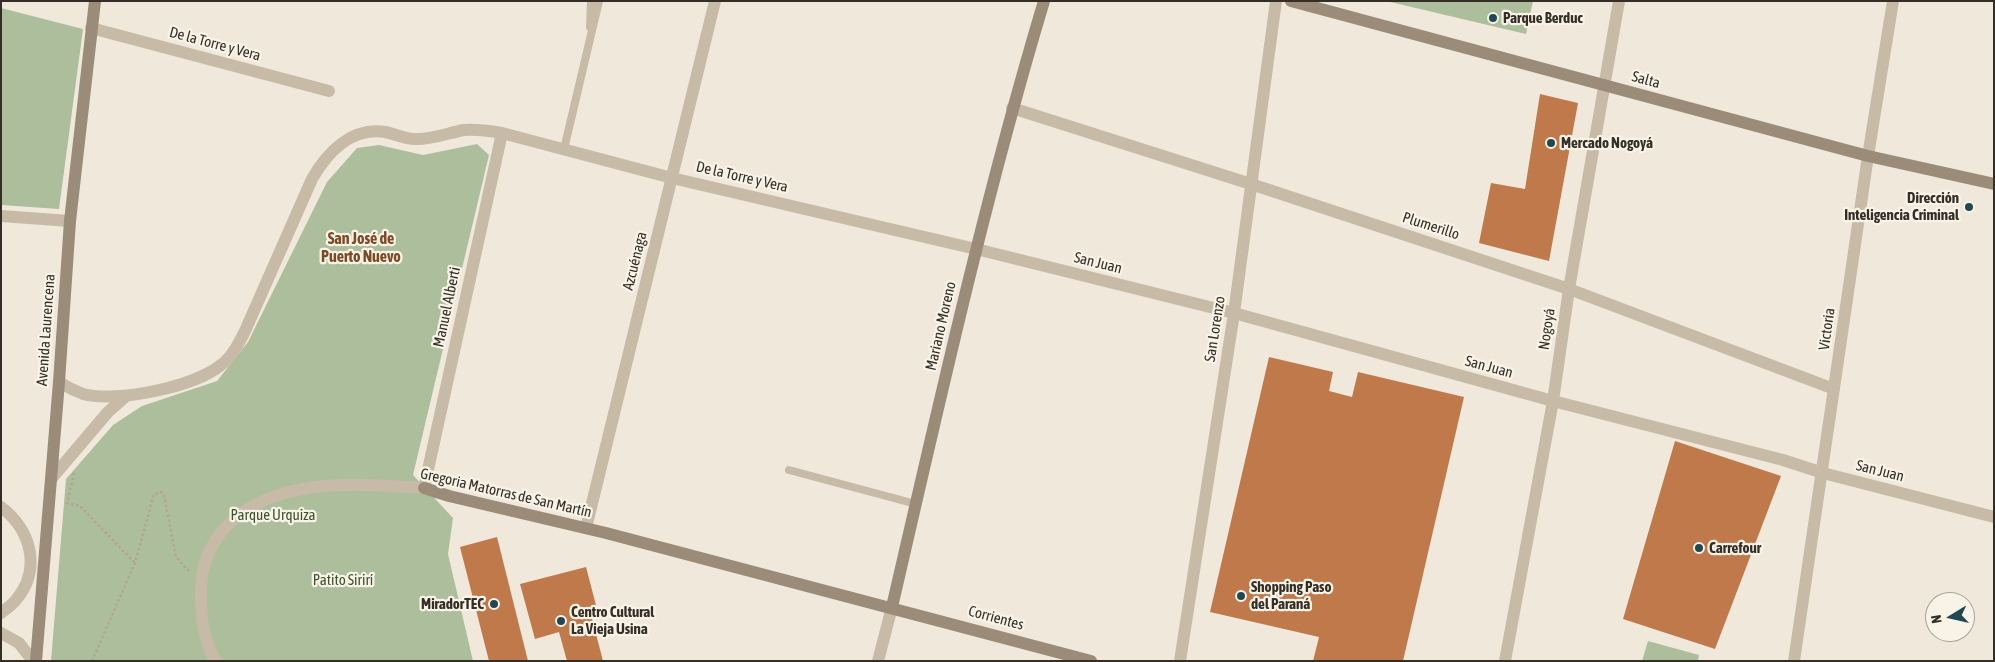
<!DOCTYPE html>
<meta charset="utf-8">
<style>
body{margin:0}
#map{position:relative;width:1995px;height:662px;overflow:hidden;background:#f0e9db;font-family:"Asap Condensed",sans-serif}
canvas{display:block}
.frame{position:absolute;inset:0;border:2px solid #342e27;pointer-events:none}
.north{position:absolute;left:1925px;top:592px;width:50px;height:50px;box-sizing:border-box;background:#f8f3e7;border:1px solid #aaa49a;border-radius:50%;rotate:261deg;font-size:14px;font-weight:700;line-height:20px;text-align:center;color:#342e27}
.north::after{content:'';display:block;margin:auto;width:18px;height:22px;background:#1f4853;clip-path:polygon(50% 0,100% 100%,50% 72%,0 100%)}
</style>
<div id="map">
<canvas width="1995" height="662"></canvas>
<div class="frame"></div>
<div class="north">N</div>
</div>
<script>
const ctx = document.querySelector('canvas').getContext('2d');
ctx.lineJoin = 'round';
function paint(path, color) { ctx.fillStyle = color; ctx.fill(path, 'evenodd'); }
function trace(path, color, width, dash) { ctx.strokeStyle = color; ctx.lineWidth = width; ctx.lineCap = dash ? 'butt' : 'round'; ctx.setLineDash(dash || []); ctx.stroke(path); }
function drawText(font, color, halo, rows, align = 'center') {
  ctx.font = font + ' "Asap Condensed",sans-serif'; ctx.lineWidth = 4.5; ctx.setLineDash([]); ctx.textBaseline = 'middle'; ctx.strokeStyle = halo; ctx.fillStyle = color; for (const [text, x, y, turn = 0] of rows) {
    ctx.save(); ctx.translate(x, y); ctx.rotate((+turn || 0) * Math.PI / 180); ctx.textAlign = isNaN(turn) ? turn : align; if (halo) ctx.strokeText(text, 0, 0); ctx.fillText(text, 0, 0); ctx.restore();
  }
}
paint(new Path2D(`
 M1386 1H1533L1526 34Z
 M1 8 83 29 59 209 1 205Z
 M477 144 489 155 413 475 453 518 448 554 473 661H51L66 479 113 425 142 406 217 381 248 342 327 182 357 148 379 145 423 155Z
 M1648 641 1699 655 1698 661H1642Z`), '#adbe9c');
paint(new Path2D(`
 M1540 94 1578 103 1549 261 1479 243 1491 183 1525 189Z
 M1269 357 1333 372 1329 391 1352 397 1358 372 1464 397 1403 661H1313L1319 637 1210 612Z
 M1675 441 1781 476 1715 649 1623 619Z
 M497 537 528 661H489L460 547Z
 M586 567 597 609 590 611 603 661H567L559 632 535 639 520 584Z`), '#bf794a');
trace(new Path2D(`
 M74 473 67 503 80 506 135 563
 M92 661 135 563 154 494 161 492 164 495 176 557 190 572`), '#b3a592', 2.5, [2.5, 2.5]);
trace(new Path2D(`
 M590 27 591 1
 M564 149 599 1
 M789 470 916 504`), '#c7bba7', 8);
trace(new Path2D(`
 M91 28 329 91
 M1012 108 1251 184 1569 289 1834 389
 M1 216 70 221
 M59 382C67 387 75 391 83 394 116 403 194 387 221 365 232 357 239 343 245 331L312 179C327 153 351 127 385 132 395 134 404 139 415 139 431 140 448 133 464 130 477 129 490 131 502 133L672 178 976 249 1234 313 1553 401 1783 460 1823 473 1994 517
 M51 479 108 412 125 397
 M1 507C31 530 42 569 16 600 12 605 6 609 1 613
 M586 528 715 1
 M1 633 19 643 33 661
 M216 661C202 639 201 615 201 591 201 567 209 546 225 528 274 475 359 484 424 488L502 133
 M878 661 892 607
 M1180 661 1234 313 1276 1
 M1505 661 1553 401 1569 289 1619 1
 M1794 661 1868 156 1893 1`), '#c7bba7', 12);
trace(new Path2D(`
 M1291 1 1868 156 1994 184
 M424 488 449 496 606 533 1091 661
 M892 607C939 404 984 201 1044 1
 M36 661 59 382 70 221 95 1`), '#9b8b79', 12);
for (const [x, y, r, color] of [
 [1493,18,5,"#1f4853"],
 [1551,143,5,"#1f4853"],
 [1969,207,5,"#1f4853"],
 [1699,548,5,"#1f4853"],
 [1241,596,5,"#1f4853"],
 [494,604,5,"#1f4853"],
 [561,621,5,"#1f4853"]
]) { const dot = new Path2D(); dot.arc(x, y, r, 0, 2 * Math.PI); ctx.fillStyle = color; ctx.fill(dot); trace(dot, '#f8f3e7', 2); }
drawText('bold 15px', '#342e27', '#f8f3e7', [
 ["Parque Berduc",1503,18],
 ["Mercado Nogoyá",1561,143],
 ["Dirección",1959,198,"right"],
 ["Inteligencia Criminal",1959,215,"right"],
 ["Carrefour",1709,548],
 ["Shopping Paso",1251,587],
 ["del Paraná",1251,604],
 ["MiradorTEC",484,604,"right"],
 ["Centro Cultural",571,612],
 ["La Vieja Usina",571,629]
], 'left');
drawText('15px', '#342e27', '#f8f3e7', [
 ["De la Torre y Vera",215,44,15],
 ["Salta",1646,80,15],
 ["De la Torre y Vera",742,177,13],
 ["Plumerillo",1431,226,18],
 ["Azcuénaga",635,261,-76],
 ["San Juan",1098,263,14],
 ["Manuel Alberti",447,307,-78],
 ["Mariano Moreno",941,326,-77],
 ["San Lorenzo",1215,329,-81],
 ["Nogoyá",1547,329,-81],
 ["Victoria",1827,329,-82],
 ["Avenida Laurencena",46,330,-86],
 ["San Juan",1489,367,15],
 ["San Juan",1880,471,14],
 ["Gregoria Matorras de San Martín",506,493,13],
 ["Corrientes",996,618,15]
]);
drawText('15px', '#3e512d', '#f8f3e7', [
 ["Parque Urquiza",273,515],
 ["Patito Sirirí",343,580]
]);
drawText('bold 16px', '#7e4925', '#f8f3e7', [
 ["San José de",361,239],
 ["Puerto Nuevo",361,257]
]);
</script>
